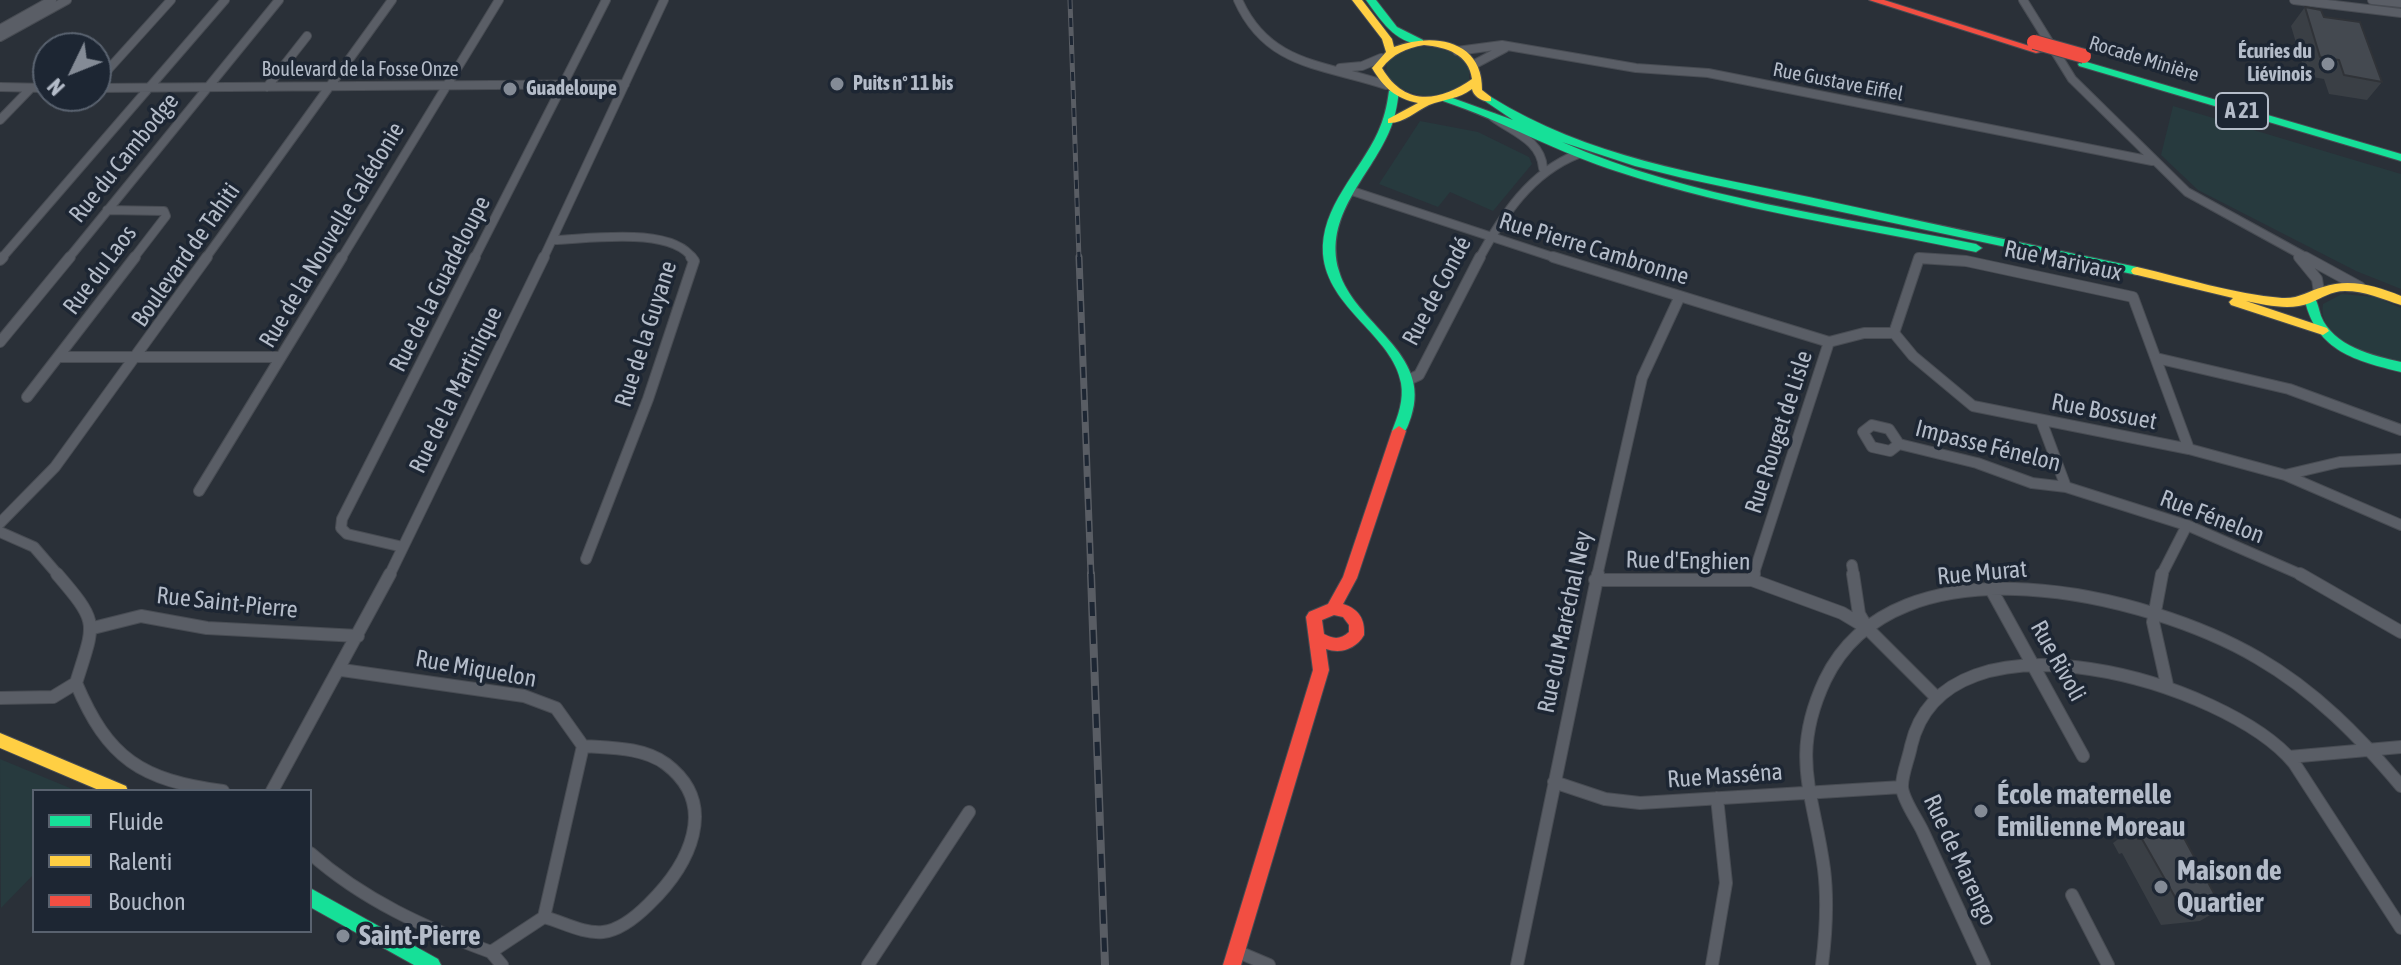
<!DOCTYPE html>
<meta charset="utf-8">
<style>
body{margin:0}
#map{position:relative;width:2401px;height:965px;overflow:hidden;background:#2a3038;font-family:"Asap Condensed",sans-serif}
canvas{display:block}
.legend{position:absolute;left:32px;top:789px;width:280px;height:144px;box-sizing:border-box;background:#1d2633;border:2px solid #59626f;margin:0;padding:10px 14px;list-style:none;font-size:24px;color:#b4bcc9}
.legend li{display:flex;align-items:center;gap:16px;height:40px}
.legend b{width:40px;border:2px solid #59626f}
.north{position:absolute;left:32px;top:32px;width:80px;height:80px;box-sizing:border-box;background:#1d2633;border:2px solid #59626f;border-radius:50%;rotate:227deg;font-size:22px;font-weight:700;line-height:32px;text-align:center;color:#b4bcc9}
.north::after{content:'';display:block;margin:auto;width:28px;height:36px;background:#848b96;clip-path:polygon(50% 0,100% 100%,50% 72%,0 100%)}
</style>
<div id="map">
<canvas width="2401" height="965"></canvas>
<ul class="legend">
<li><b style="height:10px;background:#16e098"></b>Fluide</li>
<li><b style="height:10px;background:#ffcf43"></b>Ralenti</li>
<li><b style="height:10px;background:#f24e42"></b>Bouchon</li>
</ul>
<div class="north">N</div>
</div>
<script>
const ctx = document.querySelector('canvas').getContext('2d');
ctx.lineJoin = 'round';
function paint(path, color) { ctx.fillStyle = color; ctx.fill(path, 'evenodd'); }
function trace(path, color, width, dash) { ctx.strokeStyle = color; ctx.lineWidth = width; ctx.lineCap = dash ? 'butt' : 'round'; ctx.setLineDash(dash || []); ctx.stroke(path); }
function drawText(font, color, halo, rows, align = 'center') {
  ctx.font = font + ' "Asap Condensed",sans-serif'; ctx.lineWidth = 7; ctx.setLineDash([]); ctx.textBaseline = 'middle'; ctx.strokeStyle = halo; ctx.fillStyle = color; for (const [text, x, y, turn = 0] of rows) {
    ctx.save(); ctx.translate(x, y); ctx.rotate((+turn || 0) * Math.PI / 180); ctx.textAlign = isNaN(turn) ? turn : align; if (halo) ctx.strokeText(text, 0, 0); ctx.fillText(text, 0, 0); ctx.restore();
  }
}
paint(new Path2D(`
 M1418 47C1438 47 1458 50 1469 68V80C1450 105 1402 99 1386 74L1387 61 1399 51Z
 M2173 106 2401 174V289L2356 271 2198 190 2161 155Z
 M1420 121 1478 132 1529 157 1532 164 1493 211 1450 192 1438 207 1379 184Z
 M2342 294 2375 297 2401 308V361C2373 358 2317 340 2323 304Z
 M0 759 77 791H34V874L1 908Z`), '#273a3e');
const streetFar2 = new Path2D(`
 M1238 0C1268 67 1324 64 1386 85
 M2023 0 2072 79 2187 192 2309 259
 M2294 0 2401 13
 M2372 0 2401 3
 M0 29 52 0
 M0 37 67 0
 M1457 51 1502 45 1636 68 1708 73 2152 161
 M1473 65 1505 48
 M1340 68 1362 66 1381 58
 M96 83 171 0
 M0 87 48 88
 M267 87 307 36
 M96 88 625 84
 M1493 117C1513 132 1541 140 1543 168
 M0 120 31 88
 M1349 190 1559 259
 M107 210 164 211 166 216 133 259
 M553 240C590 239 672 226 693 259
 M1 259 225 0
 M68 259 279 0
 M205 259 392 0
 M341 259 499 0
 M474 259 606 0
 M543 259 664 0
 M1479 259C1503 215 1530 173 1578 154
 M1919 259H1931`);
const streetFar1 = new Path2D(`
 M1553 257 1829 342
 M2299 257 2317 279 2319 292
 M2305 257 2360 287
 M1919 258 1966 261 2133 297 2189 449 1973 406 1913 356 1894 333Z
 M0 260 3 257
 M0 342 70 257
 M1829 342 1864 333H1894
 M59 357H280
 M2156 358 2289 389 2401 430
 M1408 380 1419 375 1480 257
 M27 397 135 257
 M2041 420 2066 487 2189 526 2304 576
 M1872 425 1889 429 1899 444 1890 451 1872 447 1863 432Z
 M1899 444 1977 463 2032 483 2066 487
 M2189 449 2285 475 2401 525
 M2285 475 2340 462 2401 459
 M199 491 342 257
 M0 523 55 467 207 257
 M0 532 34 547 59 576
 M403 547 347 534 341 528 342 519 475 257
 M586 559 648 399 694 261 691 257
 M1852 565 1854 576
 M389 576 544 257
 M1597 576 1642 378 1680 296
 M1753 576 1829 342
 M2161 576 2187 525`);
const street = new Path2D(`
 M57 574C100 624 95 622 76 683 108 759 141 780 223 791
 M1853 574 1859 614 1866 626
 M2162 574 2153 622 2167 685
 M2300 574 2401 632
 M1595 580H1752L1842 613 1867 628 1935 696
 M1752 580 1754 574
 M1991 589 2083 756
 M93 628 141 616 207 628 358 636
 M342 670 524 696 556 708 583 746C610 748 643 747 666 764 720 805 689 865 649 904 637 916 621 930 603 932 583 934 563 922 544 917
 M0 698 53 697 76 683
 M2289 757 2401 747
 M1554 782 1605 799 1640 803 1902 787
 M272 791 390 574
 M310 853C363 900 425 928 491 952L544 917 583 746
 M2072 895 2108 965
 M1236 951 1269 965
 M491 952 502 965
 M868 965 969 812
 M1517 965 1598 574
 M1712 965 1726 883 1717 798
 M1822 965C1826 933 1828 901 1824 869 1814 794 1789 757 1825 680 1896 532 2149 594 2258 658 2315 691 2359 736 2401 786
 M1984 965C1964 921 1943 876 1923 832 1917 819 1904 802 1902 788 1901 776 1909 758 1911 746 1945 599 2227 682 2294 763L2401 928`);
const fast = new Path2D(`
 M1366 0H1376L1397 27 1423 40V44C1396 45 1380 19 1366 0Z
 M2083 61 2401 154V161L2079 66 2078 64Z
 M1394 88 1399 91C1397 106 1395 119 1389 132 1369 178 1323 216 1339 271 1354 324 1433 353 1411 417 1408 425 1407 432 1399 436L1392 431C1398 416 1404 400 1401 383 1393 336 1327 308 1323 254 1320 207 1360 172 1378 132 1384 119 1387 106 1389 91Z
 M1447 96 1513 120 1482 99 1487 96 1491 97C1587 157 1699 174 1809 197 1918 221 2027 244 2137 267L2143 271 2137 275 1683 178 1635 166 1562 142C1692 199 1838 216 1976 244L1982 248 1976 252C1857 227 1735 210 1619 172 1558 153 1503 121 1443 101V97Z
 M2311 297 2315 298C2318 304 2319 310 2321 316 2333 346 2373 356 2401 362V372C2356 361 2317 351 2305 301Z
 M310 888 438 959 441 965H414L310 907Z`);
const slow = new Path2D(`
 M1352 0H1362L1392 39 1394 47C1433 32 1483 40 1482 90L1491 97V101C1483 103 1473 96 1472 89 1459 99 1444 99 1429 105 1416 111 1403 124 1388 123V119L1418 103C1395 98 1384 88 1372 68L1386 52 1382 39ZM1424 45C1446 47 1469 54 1472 79 1439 102 1405 107 1382 68 1393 54 1406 48 1424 45Z
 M2137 267C2185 278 2233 294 2282 298 2299 299 2308 291 2323 287 2350 278 2376 286 2401 296V305C2382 299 2365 291 2345 291 2331 291 2322 298 2310 303 2290 311 2266 305 2246 301L2327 328 2329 331 2323 335 2231 305 2229 302 2233 298 2133 274 2131 271 2133 268Z
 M0 733 126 786 128 791H101L0 748Z`);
const jam = new Path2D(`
 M1869 0H1884L2045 51 2036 53Z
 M1399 426 1406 431 1357 578 1343 604C1359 609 1365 619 1364 635 1356 649 1341 654 1326 649L1329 670 1241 965H1223L1313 670 1306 617 1309 612 1328 604 1343 577 1392 431ZM1334 615 1343 617 1349 625V632C1340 640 1333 639 1324 634L1322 620Z`);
trace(streetFar2, '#484c53', 10);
trace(streetFar1, '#484c53', 12);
trace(street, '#484c53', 14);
trace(fast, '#484c53', 2);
trace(slow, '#484c53', 2);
trace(jam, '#484c53', 2);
trace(streetFar2, '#5a5e66', 8);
trace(streetFar1, '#5a5e66', 10);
trace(street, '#5a5e66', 12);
paint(fast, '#16e098');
paint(slow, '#ffcf43');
paint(jam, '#f24e42');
const railFar2 = new Path2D(`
 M1070 0 1079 259`);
const railFar1 = new Path2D(`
 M1079 257 1091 576`);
const rail = new Path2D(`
 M1091 574 1105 965`);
trace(railFar2, '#595d64', 5);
trace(railFar1, '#595d64', 7);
trace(rail, '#595d64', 8);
trace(railFar2, '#1d2633', 3, [9]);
trace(railFar1, '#1d2633', 4, [11]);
trace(rail, '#1d2633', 5, [14]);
const jamBridge = new Path2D(`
 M2034 42 2084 56`);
trace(jamBridge, '#474c53', 16, []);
trace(jamBridge, '#f24e42', 14);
paint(new Path2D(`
 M2305 7 2382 82 2367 100 2329 94 2324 79 2306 76 2291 26Z
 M2145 819 2222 908 2200 921 2161 925 2122 853 2119 854 2113 843Z`), '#3a3f45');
const building = new Path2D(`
 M2305 7 2321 10 2324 17 2360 22 2382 82 2344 75 2339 60 2320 57Z
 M2145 819 2177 825 2222 908 2183 911 2142 839H2138L2132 828H2141Z`);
paint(building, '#444950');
trace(building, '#303338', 2);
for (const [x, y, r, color] of [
 [2328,64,8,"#848b96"],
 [837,84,8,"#848b96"],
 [510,89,8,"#848b96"],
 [1981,811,8,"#848b96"],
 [2161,887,8,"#848b96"],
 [343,936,8,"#848b96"]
]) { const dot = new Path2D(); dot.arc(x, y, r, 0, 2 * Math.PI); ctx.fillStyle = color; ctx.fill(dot); trace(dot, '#1d2633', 3); }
drawText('bold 20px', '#b4bcc9', '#1d2633', [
 ["Écuries du",2312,52,"right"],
 ["Liévinois",2312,75,"right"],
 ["Puits n° 11 bis",853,84],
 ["Guadeloupe",526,89]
], 'left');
drawText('20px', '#b4bcc9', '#1d2633', [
 ["Rocade Minière",2144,59,17],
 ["Boulevard de la Fosse Onze",360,70],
 ["Rue Gustave Eiffel",1838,82,11]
]);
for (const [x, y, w] of [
 [2242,111,52]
]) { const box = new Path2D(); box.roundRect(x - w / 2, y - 18, w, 36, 6); ctx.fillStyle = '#1d2633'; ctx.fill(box); trace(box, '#b4bcc9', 2); }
drawText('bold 22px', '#b4bcc9', null, [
 ["A 21",2242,111]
]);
drawText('24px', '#b4bcc9', '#1d2633', [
 ["Rue du Cambodge",124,158,-51],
 ["Rue de la Nouvelle Calédonie",332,235,-59],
 ["Rue Pierre Cambronne",1594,249,17],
 ["Boulevard de Tahiti",186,255,-55],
 ["Rue Marivaux",2063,261,12],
 ["Rue du Laos",100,270,-53],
 ["Rue de la Guadeloupe",440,284,-63],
 ["Rue de Condé",1437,291,-62],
 ["Rue de la Guyane",646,334,-72],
 ["Rue de la Martinique",456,390,-64],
 ["Rue Bossuet",2104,412,11],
 ["Rue Rouget de Lisle",1779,432,-72],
 ["Impasse Fénelon",1988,446,14],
 ["Rue Fénelon",2212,517,21],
 ["Rue d'Enghien",1688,561,1],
 ["Rue Murat",1982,573,-5],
 ["Rue Saint-Pierre",227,603,6],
 ["Rue du Maréchal Ney",1565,622,-78],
 ["Rue Rivoli",2058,661,61],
 ["Rue Miquelon",476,669,10],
 ["Rue Masséna",1725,776,-4],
 ["Rue de Marengo",1960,860,65]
]);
drawText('bold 28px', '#b4bcc9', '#1d2633', [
 ["École maternelle",1997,795],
 ["Emilienne Moreau",1997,827],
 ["Maison de",2177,871],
 ["Quartier",2177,903],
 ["Saint-Pierre",359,936]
], 'left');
</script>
